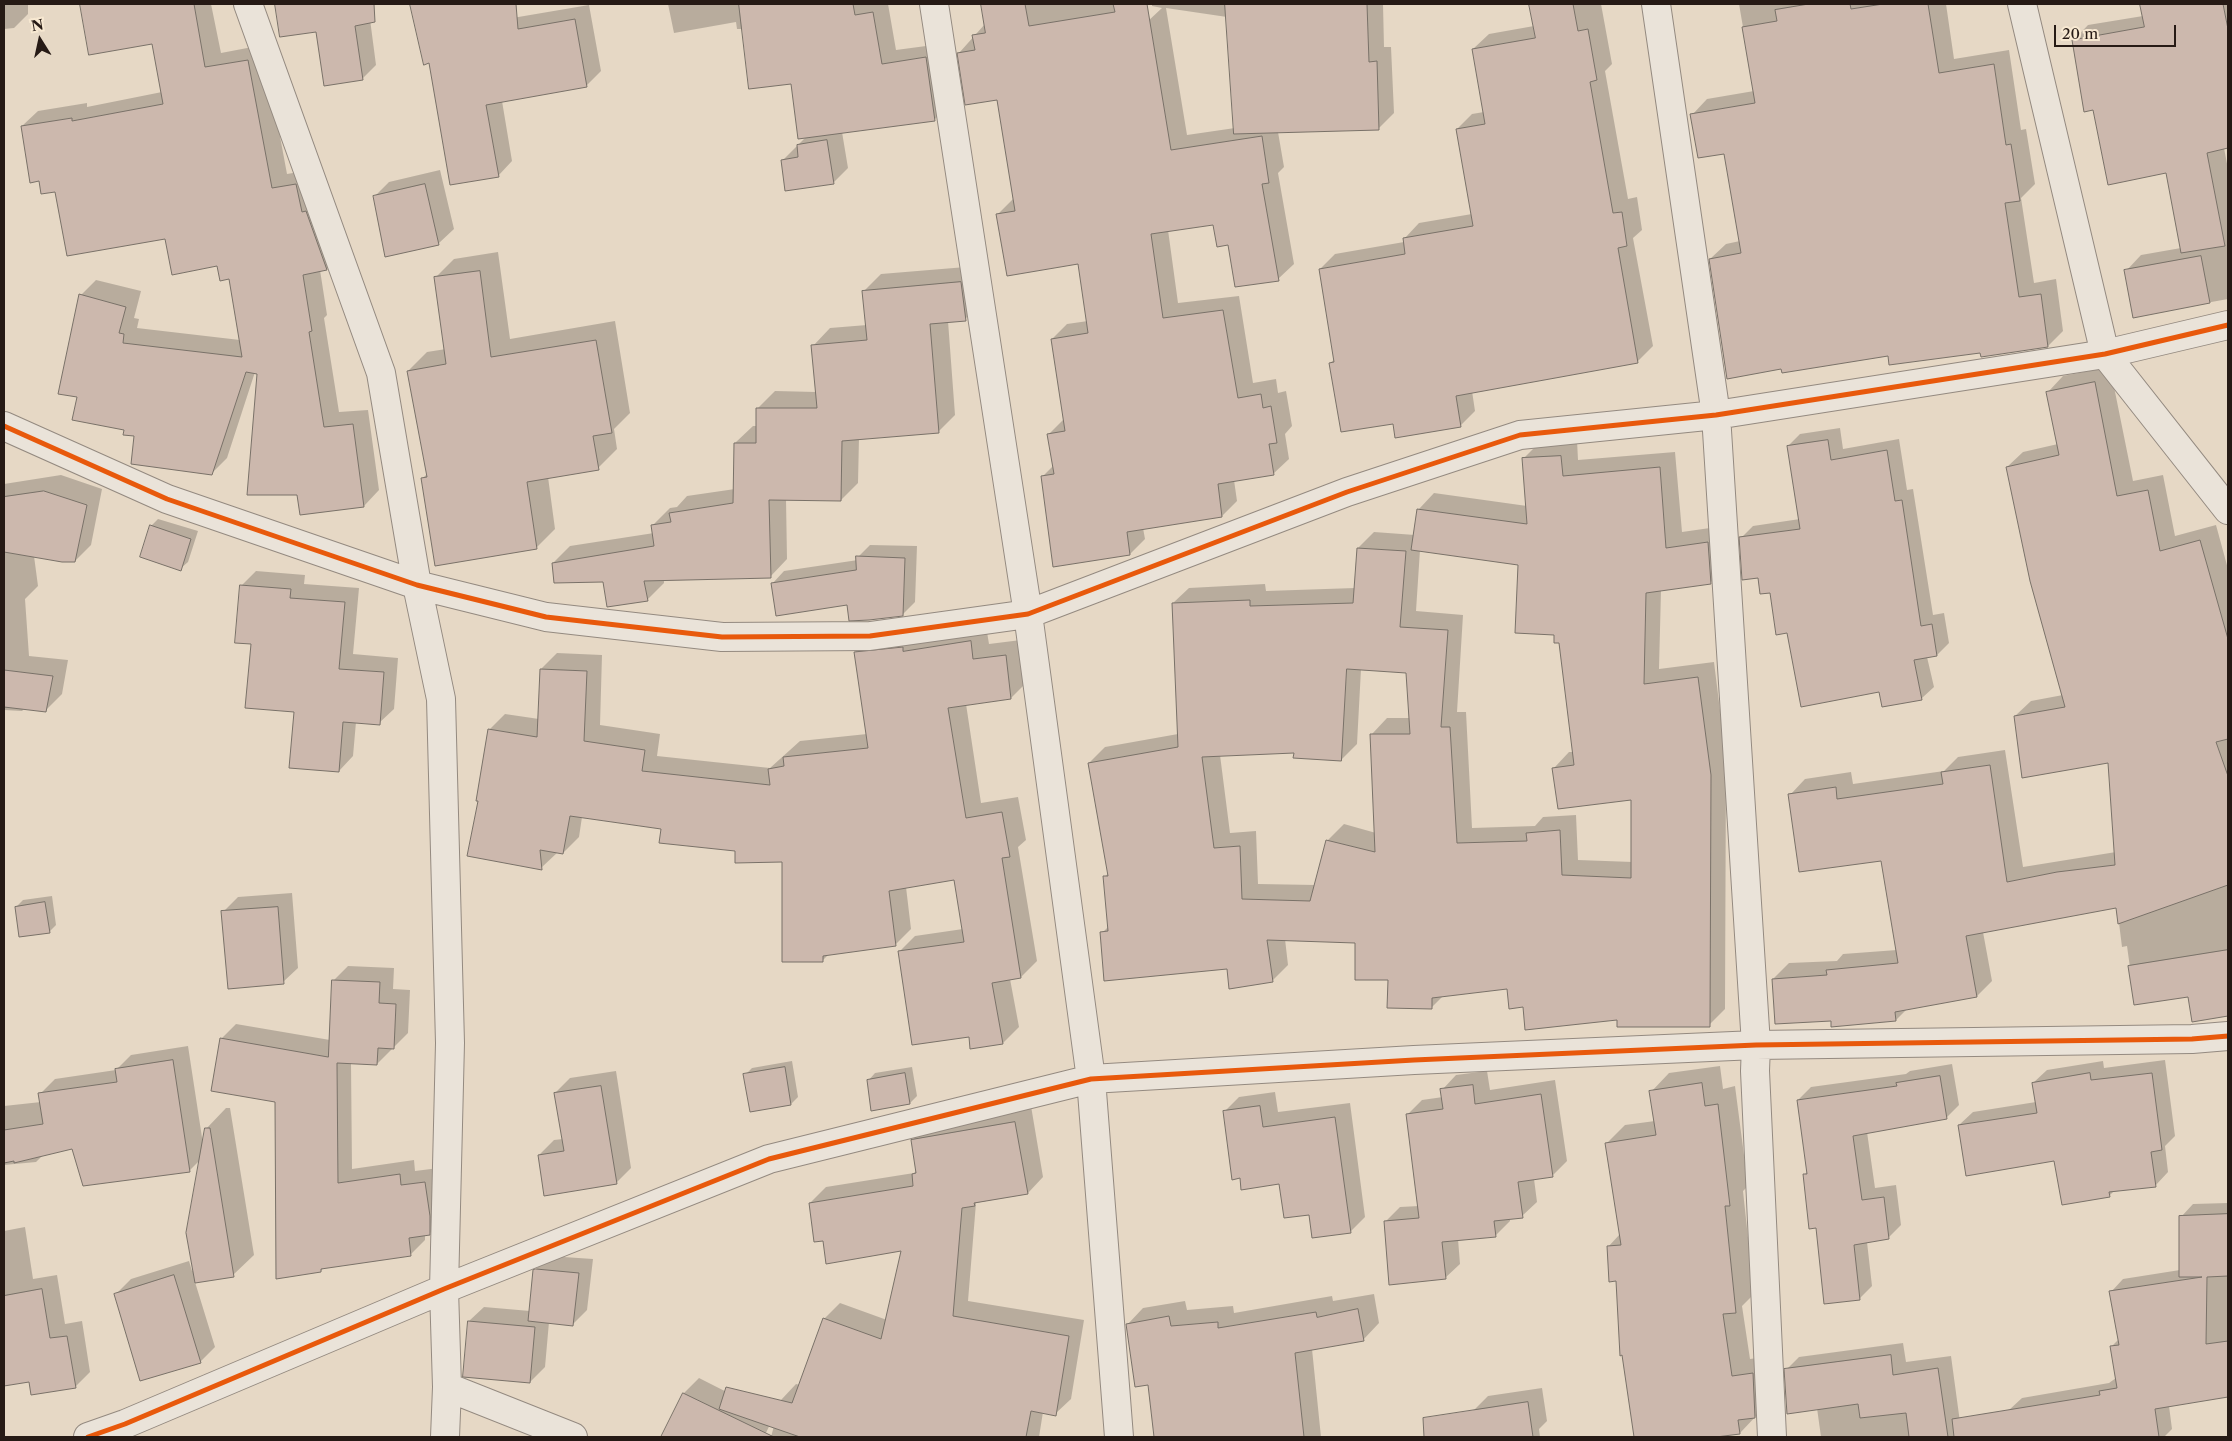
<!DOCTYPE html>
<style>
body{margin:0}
#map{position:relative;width:2232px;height:1441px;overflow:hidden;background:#e6d8c5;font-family:"Libre Caslon Text",serif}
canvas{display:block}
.frame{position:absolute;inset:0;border:5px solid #261a15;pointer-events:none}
.north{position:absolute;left:15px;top:15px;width:50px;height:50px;-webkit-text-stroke:4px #f7e8d1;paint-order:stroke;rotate:350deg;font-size:14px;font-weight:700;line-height:20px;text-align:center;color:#261a15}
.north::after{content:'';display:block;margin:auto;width:18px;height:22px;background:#261a15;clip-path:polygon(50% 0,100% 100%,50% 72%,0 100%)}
.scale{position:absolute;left:2054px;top:25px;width:122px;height:22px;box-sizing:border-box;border:2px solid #261a15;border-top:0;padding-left:6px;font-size:15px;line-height:18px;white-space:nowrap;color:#261a15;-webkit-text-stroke:4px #f7e8d1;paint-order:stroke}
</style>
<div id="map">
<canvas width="2232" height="1441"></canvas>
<div class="frame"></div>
<div class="north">N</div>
<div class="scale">20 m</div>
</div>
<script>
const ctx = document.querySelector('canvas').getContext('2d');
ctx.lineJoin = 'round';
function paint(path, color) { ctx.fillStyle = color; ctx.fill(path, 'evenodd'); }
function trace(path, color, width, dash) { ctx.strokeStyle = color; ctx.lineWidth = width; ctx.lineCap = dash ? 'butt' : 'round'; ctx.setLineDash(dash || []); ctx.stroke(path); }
paint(new Path2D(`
 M4 4H28V14L14 28 4 29Z
 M81 4H211L221 53 263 45 287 174 311 170 342 253 327 269 320 270 327 315 324 318 339 412 368 410 379 490 364 506 298 494 258 373 255 372 227 458 212 473 125 429 79 396 81 295 96 280 141 291 134 318 139 319 137 328 240 340 230 278 218 265 166 238 56 191 40 180 22 126 38 111 87 103V107L162 92 153 42 90 53Z
 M276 4H368L376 65 362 79 317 30 281 36Z
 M411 4H479L483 23 589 5 601 71 586 86 502 101 512 161 498 176 430 62 425 63Z
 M668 4H888L896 50 941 44 949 105 934 120 842 132 848 168 833 183 782 161 807 136 792 83 743 29H737L736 22 674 33Z
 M982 4H1145L1147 22 1162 8 1152 6V4H1383L1384 47H1391L1394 113 1378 129 1278 132 1284 167 1278 173 1294 264 1278 279 1230 244 1214 223 1168 230 1178 303 1239 296 1253 383 1276 379 1278 393 1286 391 1292 426 1285 434 1289 459 1273 474 1234 480 1237 501 1222 516 1143 528 1145 539 1130 554 1042 477 1054 465 1049 434 1065 418 1052 339 1067 324 1088 321 1079 262 998 214 1013 199 998 99 959 53 985 24ZM1166 8 1227 17 1235 128 1187 135Z
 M1531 4H1601L1612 64 1605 71 1628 199 1637 197 1642 230 1633 238 1653 346 1637 362 1472 391 1475 411 1460 426 1394 423 1330 363 1335 359 1320 269 1335 254 1404 242V239L1419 223 1472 214 1457 129 1472 114 1484 112 1473 49 1489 34 1534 26Z
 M1739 4H1946L1954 59 2009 50 2021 130 2026 129 2035 184 2021 198 2034 283 2056 279 2063 331 2048 346 1981 351 1889 354 1710 259 1726 244 1740 241 1725 152 1692 115 1707 99 1754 91Z
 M2141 4H2228V147L2224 148 2228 169V299L2134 316 2126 271 2141 255 2181 248 2167 172 2094 109 2073 41 2088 25 2143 16Z
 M440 170 454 229 439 243 386 255 374 197 389 182Z
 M498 252 510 339 615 321 630 413 614 429 617 449 598 468 548 477 555 529 536 548 422 479 428 473 408 371 427 352 446 349 435 278 454 259Z
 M978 266 983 302 965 319 948 321 955 415 938 432 859 438 858 483 841 500 786 499 787 559 770 577 664 579V583L647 600 604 580 553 563 570 546 654 533 652 526 670 508 677 507 687 496 735 489V443L753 426H758V408L775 391 816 392 813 346 830 328 867 325 864 291 881 274Z
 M2110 367 2133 481 2163 475 2175 536 2216 525 2228 569V1015L2193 1020 2189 995 2135 1004 2127 946 2122 947 2117 907 1983 932 1992 981 1977 996 1907 1009 1896 1020H1832L1773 979 1789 963 1837 961 1843 954 1897 950 1882 859 1790 795 1805 779 1851 772 1853 784 1944 771 1958 757 2005 750 2023 867 2116 852 2110 761 2015 716 2031 701 2063 695 2007 467 2023 452 2058 444 2048 392 2063 376Z
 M1840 428 1843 449 1899 439 1907 490 1913 489 1933 615 1944 613 1949 643 1937 655 1927 657 1934 687 1922 698 1788 632 1771 592 1759 576 1741 538 1753 526 1800 519 1788 446 1800 434Z
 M1577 440 1578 460 1675 452 1682 532 1724 526 1726 567 1710 583 1661 590 1659 669 1714 662 1726 759 1725 1009 1709 1025 1619 1018 1524 1006 1508 988 1444 995 1431 1008 1389 979 1356 941 1285 939 1288 965 1272 981 1102 933 1109 926 1104 877 1109 873 1089 763 1105 747 1178 734 1173 603 1189 588 1265 584 1266 591 1355 588 1358 548 1374 532 1415 535 1419 509 1434 493 1527 506 1523 459 1539 443ZM1420 550 1520 564 1560 642 1574 752H1569L1554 768 1632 798 1633 862 1578 860 1576 815 1543 817 1535 826 1472 828 1466 712H1457L1463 615 1416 611ZM1361 669 1408 672 1410 718H1387L1372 734 1376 833 1344 824 1328 840 1316 885 1258 884 1256 831 1230 833 1220 755 1295 752 1341 760 1357 744Z
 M61 475 102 489 91 545 75 561 34 556 38 586 25 599 29 656 68 660 62 694 46 710 25 708 22 711 4 710V484Z
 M158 519 198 531 188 562 180 569 151 526Z
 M870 545 917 546 915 602 903 614 848 604 772 584 784 571 858 560V557Z
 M256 571 305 575 304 584 359 588 353 654 398 658 394 709 379 723 356 722 353 756 339 771 295 711 252 643 241 586Z
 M986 626 989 644 1021 640 1027 682 1011 698 966 704 981 803 1018 797 1026 840 1018 847 1037 961 1021 977 1010 979 1019 1027 1003 1043 970 1036 899 952 915 936 963 929 955 879 906 887 911 929 895 945 830 953 823 960 784 860 736 850 662 828 582 817 579 837 563 853 558 852 541 868 479 800 489 730 505 714 539 719 541 669 557 653 602 655 600 725 660 734 657 756 770 768 800 741 867 734 855 652 871 636Z
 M292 893 298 968 283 982 223 912 238 897Z
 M52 896 56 925 49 932 16 907 23 900Z
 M348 966 394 968 393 989 410 990 408 1033 377 1064 351 1063 352 1169 414 1160 415 1171 439 1168 444 1219 429 1234 425 1235V1240L411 1254 324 1267 321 1271 276 1101 213 1090 222 1038 236 1024 330 1040 333 981Z
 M188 1046 203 1144 206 1129 226 1108H230L254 1255 233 1275 195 1282 215 1347 200 1362 116 1294 131 1279 189 1261 192 1271H194L200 1160 189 1171 73 1148 43 1155 36 1162 4 1165V1106L41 1102 40 1094 55 1079 116 1070 131 1055Z
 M2165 1060 2175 1136 2165 1146 2168 1172 2155 1186 2115 1190 2109 1196 2055 1160 1959 1125 1973 1112 2036 1102 2033 1083 2047 1070 2103 1061 2104 1068Z
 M792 1061 798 1097 791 1104 751 1111 745 1075 752 1068Z
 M1952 1064 1959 1105 1946 1118 1867 1132 1875 1188 1896 1185 1901 1225 1888 1238 1867 1242 1872 1286 1859 1299 1817 1227 1804 1175 1808 1171 1798 1100 1811 1087 1906 1074 1910 1071Z
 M1720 1066 1723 1089 1735 1086 1748 1186 1743 1191 1754 1294 1742 1306 1750 1359 1771 1356 1758 1414 1740 1433 1701 1437H1635L1623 1354 1617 1280 1608 1247 1620 1234 1607 1143 1625 1125 1655 1121 1651 1092 1669 1073Z
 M912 1067 917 1096 910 1103 868 1081 875 1073Z
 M616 1071 631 1168 616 1183 539 1155 554 1140 563 1139 555 1093 570 1078Z
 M1487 1071 1490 1090 1555 1080 1567 1161 1552 1176 1534 1179 1537 1202 1522 1216 1510 1218V1221L1495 1236 1458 1239 1460 1264 1445 1278 1385 1222 1400 1207 1419 1206 1407 1115 1422 1100 1443 1097 1442 1090 1456 1075Z
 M1275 1092 1278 1112 1350 1103 1365 1217 1351 1231 1310 1213 1280 1183 1224 1112 1239 1097Z
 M1031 1106 1043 1177 1028 1193 976 1203 968 1301 1084 1320 1071 1399 1055 1414 1043 1412 1039 1437H771L781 1400 796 1384 800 1385 824 1319 840 1303 887 1320 903 1249 824 1240 810 1203 826 1187 914 1173 917 1170 912 1140 928 1124Z
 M2228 1203V1396L2169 1406 2172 1429 2164 1437H2108L2107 1434 2085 1437H2014L2009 1410 2022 1398 2109 1383 2116 1378 2111 1347 2119 1339 2111 1292 2123 1279 2180 1270 2181 1217 2193 1204Z
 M25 1227 33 1279 57 1275 65 1324 82 1321 90 1372 75 1387 30 1380 4 1385V1231Z
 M549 1256 593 1259 587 1310 573 1324 549 1322 545 1367 530 1382 469 1321 484 1307 530 1311 534 1271Z
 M1374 1294 1379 1323 1363 1340 1312 1349 1321 1437H1155L1149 1384 1127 1325 1143 1308 1185 1301 1187 1310 1233 1306 1234 1313 1332 1296 1333 1301Z
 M1903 1343 1906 1362 1951 1356 1962 1437H1821L1817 1408 1786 1370 1799 1357Z
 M699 1378 774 1416 764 1437H682L666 1430 684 1393Z
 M1542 1388 1547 1421 1539 1429 1540 1437H1477L1473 1411 1488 1396Z`), '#0003');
const building = new Path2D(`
 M80 4H194L205 67 248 60 272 188 296 184 302 212 306 211 327 270 303 275 312 331 309 332 324 427 353 424 364 507 300 515 297 495H247L257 374 246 372 212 475 131 464 134 436 123 435 124 430 72 420 77 397 58 394 79 294 126 307 119 333 124 334 123 343 242 357 229 279 220 281 217 266 172 275 165 239 67 256 55 192 41 194 39 181 30 183 21 126 72 118V121L163 104 152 44 89 55Z
 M275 4H374L375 22 355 26 363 80 324 86 316 32 280 37Z
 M410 4H516L518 29 575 19 587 87 486 105 499 177 450 185 429 63 424 65Z
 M739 4H853L855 15 873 12 882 64 926 57 935 121 798 139 791 84 749 89Z
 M981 4H1025L1029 26 1115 12 1113 4H1147L1171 150 1262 136 1269 183 1262 184 1279 281 1235 287 1228 245 1217 247 1213 225 1151 234 1163 318 1223 310 1238 398 1261 394 1263 408 1271 406 1277 443 1269 444 1274 475 1218 484 1222 517 1127 532 1130 555 1053 567 1041 476 1054 474 1047 434 1065 431 1051 339 1088 333 1078 264 1007 276 996 214 1015 211 997 100 965 105 957 53 975 50 972 35 985 33Z
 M1225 4H1367L1369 62 1377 61 1379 130 1234 134Z
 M1529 4H1573L1578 31 1588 29 1597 80 1590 82 1613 213 1622 212 1627 246 1618 248 1638 363 1456 396 1461 427 1395 438 1393 424 1341 432 1329 363 1334 362 1319 269 1405 254 1403 238 1473 226 1456 129 1485 124 1472 49 1535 38Z
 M1809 4H1850L1851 9 1883 4H1928L1939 73 1994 64 2006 145 2011 144 2020 201 2005 203 2019 297 2041 294 2048 347 1981 357 1980 353 1889 365 1888 356 1782 373 1781 369 1727 379 1709 259 1741 253 1724 154 1698 158 1690 114 1755 103 1742 27 1777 21 1775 10Z
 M2140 4H2223L2228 29V148L2207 153 2225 246 2181 253 2166 173 2108 185 2093 110 2084 112 2072 40 2144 27Z
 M827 140 834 184 785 191 781 160 798 157 797 145Z
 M425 184 439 245 385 257 373 196Z
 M2201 256 2210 303 2133 318 2124 270Z
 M480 271 491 357 596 340 612 433 593 436 599 470 527 482 537 549 435 566 421 478 427 477 407 371 446 364 434 277Z
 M961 282 966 321 930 324 939 433 842 441 841 501 769 500 771 578 644 581 648 601 607 607 603 582 554 583 552 563 654 546 651 525 671 522 669 513 733 503 734 443H756V408H817L811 345 867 340 862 291Z
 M2095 382 2117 496 2148 490 2160 551 2200 540 2228 639V739L2216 742 2228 776V885L2118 924 2116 908 1966 936 1977 997 1895 1012 1896 1021 1831 1027V1021L1775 1024 1772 979 1827 975 1826 970 1898 963 1881 861 1799 872 1788 794 1836 787 1837 799 1943 784 1941 772 1990 765 2007 882 2057 872 2115 865 2108 763 2022 778 2014 716 2065 707 2030 581 2006 467 2059 455 2046 392Z
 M1828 440 1831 460 1887 450 1895 501 1902 500 1921 626 1932 624 1937 656 1914 660 1922 700 1882 707 1879 692 1801 707 1787 633 1776 635 1770 593 1760 594 1758 578 1742 580 1739 537 1800 529 1787 446Z
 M1561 456 1563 476 1660 467 1666 548 1708 542 1711 584 1646 593 1644 684 1698 677 1711 775 1710 1027H1617V1020L1525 1030 1523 1007 1509 1009 1507 989 1432 998V1009L1387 1008 1388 980H1355V943L1267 940 1273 982 1229 989 1227 969 1104 981 1100 932 1108 931 1103 876H1108L1088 763 1178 747 1172 603 1250 600V606L1353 603 1357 548 1406 551 1400 627 1448 630 1441 727H1450L1457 843 1527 841 1526 833 1560 830 1562 875 1631 878V800L1558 809 1552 768 1574 765 1559 643H1554V635L1515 633 1518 565 1411 550 1417 509 1527 524 1522 458ZM1347 669 1406 673 1410 734H1370L1375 852 1326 840 1310 901 1242 899 1240 846 1214 848 1202 757 1294 753 1293 758 1341 761Z
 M44 491 87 505 75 562H62L4 552V497Z
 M150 525 191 539 181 571 140 557Z
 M856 556 905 558 903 616 869 620 849 621 847 605 776 616 771 583 856 570Z
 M240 585 291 589 290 598 345 602 339 669 384 672 380 725 343 722 339 772 289 768 294 712 245 708 251 644 235 643Z
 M971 641 973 659 1006 655 1011 699 948 708 966 818 1002 812 1010 857 1002 858 1021 978 992 983 1003 1044 970 1049 969 1037 912 1045 898 951 964 942 954 880 889 891 896 946 823 956V962H782V862L735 863V851L659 843 661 829 570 816 563 854 540 850 542 870 467 856 478 801H476L488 729 537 737 540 669 587 671 584 741 645 750 642 771 770 785 768 769 784 766 783 757 868 748 854 652 903 647V651Z
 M4 670 53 676 46 712 4 707Z
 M45 902 50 933 19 937 15 907Z
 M278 907 284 984 228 989 221 911Z
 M2228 950V1016L2192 1022 2188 997 2134 1005 2128 966Z
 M332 980 380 982 379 1003 396 1004 394 1049 378 1048 377 1065 337 1063 338 1183 400 1174 401 1185 425 1182 430 1216V1235L409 1238 411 1256 321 1269V1272L276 1279 275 1102 211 1091 220 1038 328 1057Z
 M173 1060 190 1172 83 1186 72 1149 14 1163V1161L4 1163V1130L43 1124 38 1093 117 1082 115 1069Z
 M785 1067 791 1105 750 1112 743 1074Z
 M905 1073 910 1104 871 1111 867 1080Z
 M2090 1073 2091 1080 2152 1073 2162 1150 2151 1152 2156 1187 2109 1192 2110 1197 2062 1205 2054 1161 1966 1176 1958 1125 2037 1113 2032 1083Z
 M1940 1076 1947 1119 1853 1136 1862 1200 1884 1197 1889 1239 1854 1245 1860 1300 1824 1304 1816 1228 1809 1229 1803 1174H1807L1797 1100 1897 1086 1896 1083Z
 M1702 1083 1705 1106 1718 1104 1730 1206H1725L1736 1313 1723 1314 1732 1376 1753 1373 1755 1418 1738 1420 1740 1434 1716 1437H1634L1622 1355 1620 1356 1616 1281 1609 1282 1607 1246 1621 1245 1605 1143 1656 1135 1649 1091Z
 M1473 1085 1475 1104 1541 1094 1553 1177 1518 1182 1523 1218 1494 1221 1496 1237 1442 1242 1446 1279 1389 1285 1384 1221 1419 1218 1406 1114 1443 1109 1440 1089Z
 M601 1086 617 1184 544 1196 538 1155 564 1151 554 1093Z
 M1260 1106 1263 1127 1335 1117 1351 1233 1312 1238 1309 1215 1284 1218 1279 1184 1241 1190 1240 1178 1232 1180 1223 1111Z
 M1015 1122 1028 1194 974 1203 975 1206 962 1208 953 1316 1069 1336 1056 1416 1031 1411 1026 1437H800L719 1409 726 1387 792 1403 823 1318 881 1339 901 1251 826 1264 823 1241 814 1242 809 1203 913 1186 912 1174 916 1173 911 1140Z
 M205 1128H210L234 1277 195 1283 186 1233Z
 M2228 1214V1276L2207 1277 2206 1344 2228 1341V1397L2155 1409 2159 1437H1954L1952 1419 2100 1395 2099 1391 2117 1388 2110 1346 2119 1345 2109 1291 2202 1277H2179V1216Z
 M536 1269 579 1273 573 1326 528 1321 533 1270Z
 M174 1275 201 1363 140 1381 114 1294Z
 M42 1289 50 1338 67 1336 76 1388 31 1395 29 1382 4 1386V1296Z
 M1358 1309 1364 1341 1295 1353 1304 1437H1154L1148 1385 1135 1387 1126 1324 1169 1316 1171 1326 1218 1322V1328L1316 1312 1317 1317Z
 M468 1321 535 1327 530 1383 463 1377Z
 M1891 1355 1893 1375 1938 1368 1948 1437H1909L1906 1413 1860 1418 1858 1404 1787 1414 1784 1369Z
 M683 1393 774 1437H661Z
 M1528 1402 1533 1437H1424L1423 1418Z`);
paint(building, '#ccb8ad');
trace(building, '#797168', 1);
const minor = new Path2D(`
 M248 4 381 373 417 585 441 699 450 1043 444 1289 447 1387 445 1437
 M934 4 1028 614 1091 1079 1119 1437
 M1656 4 1716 415 1756 1045 1755 1071 1772 1437
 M4 426 167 499 417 585 546 617 722 637 870 636 1028 614 1347 492 1520 435 1716 415 2105 354 2228 325
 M447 1387 573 1437
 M88 1437 125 1424 444 1289 769 1159 1091 1079 1414 1060 1756 1045 2192 1039 2228 1036`);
const tertiary = new Path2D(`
 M2022 4 2105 354 2228 510`);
trace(minor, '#948a80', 30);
trace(tertiary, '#948a80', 30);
trace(minor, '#eae3d9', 28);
trace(tertiary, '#eae3d9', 28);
trace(new Path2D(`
 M4 426 167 499 417 585 546 617 722 637 870 636 1028 614 1347 492 1520 435 1716 415 2105 354 2228 325
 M88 1437 125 1424 444 1289 769 1159 1091 1079 1414 1060 1756 1045 2192 1039 2228 1036`), '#e8590c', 5);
</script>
